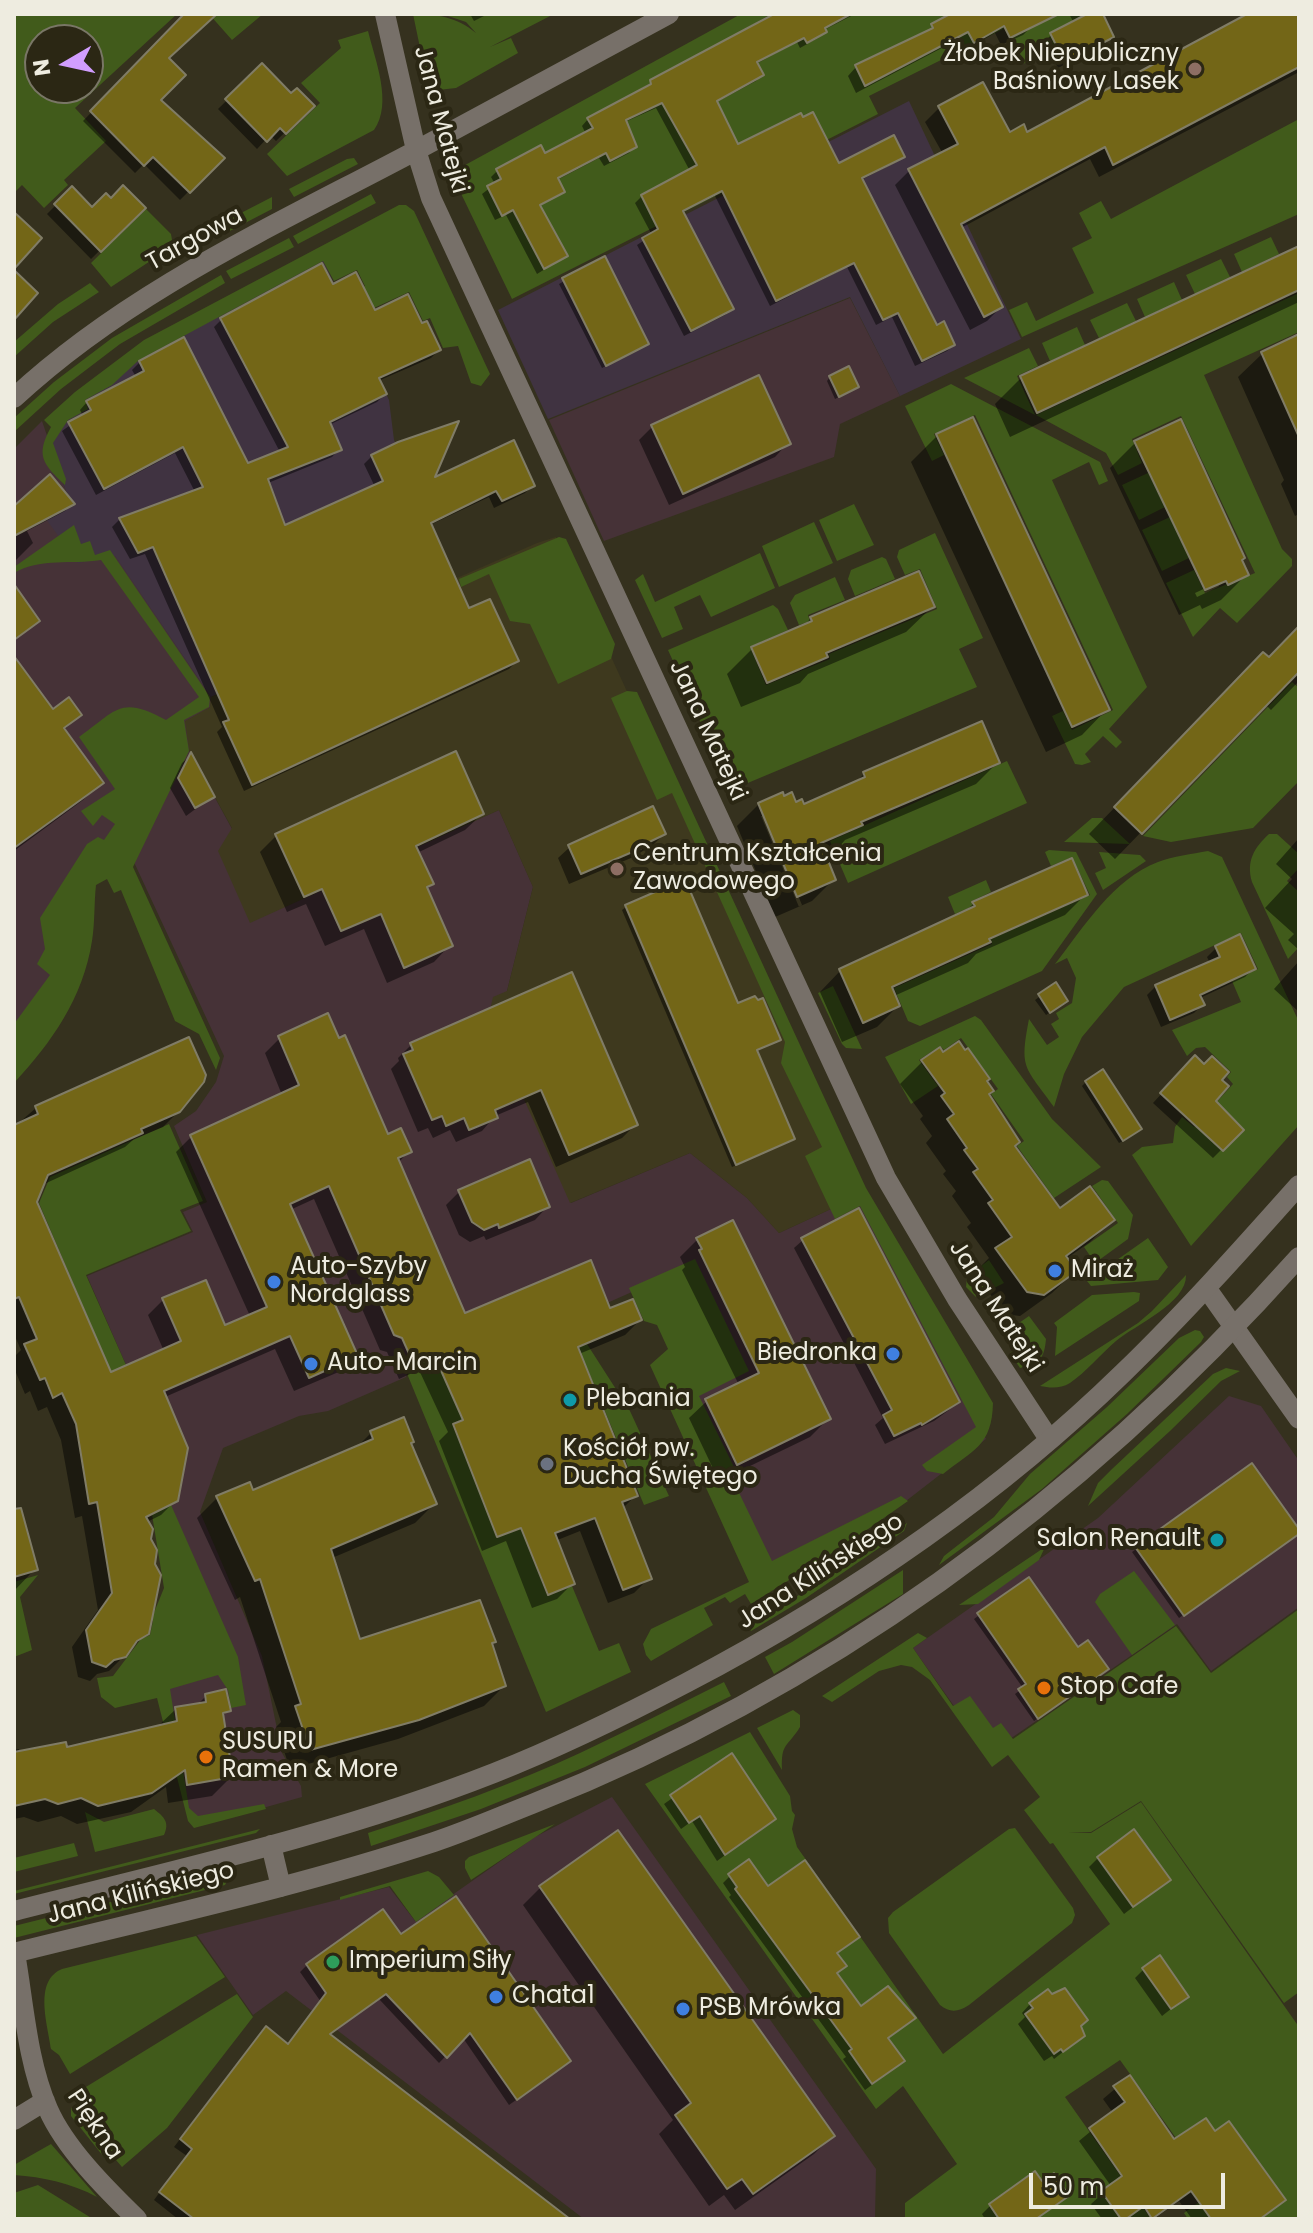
<!DOCTYPE html>
<meta charset="utf-8">
<style>
body{margin:0}
#map{position:relative;width:1313px;height:2233px;overflow:hidden;background:#35311e;font-family:Poppins,sans-serif}
canvas{display:block}
.frame{position:absolute;inset:0;border:16px solid #eeece0;pointer-events:none}
.north{position:absolute;left:24px;top:24px;width:80px;height:80px;box-sizing:border-box;background:#2b2714;border:2px solid #797666;border-radius:50%;rotate:261deg;font-size:22px;font-weight:700;line-height:32px;text-align:center;color:#eeece0}
.north::after{content:'';display:block;margin:auto;width:28px;height:36px;background:#d19dfe;clip-path:polygon(50% 0,100% 100%,50% 72%,0 100%)}
.scale{position:absolute;left:1029px;top:2173px;width:196px;height:36px;box-sizing:border-box;border:4px solid #eeece0;border-top:0;padding-left:10px;font-size:24px;line-height:28px;white-space:nowrap;color:#eeece0;-webkit-text-stroke:6px #2b2714;paint-order:stroke}
</style>
<div id="map">
<canvas width="1313" height="2233"></canvas>
<div class="frame"></div>
<div class="north">N</div>
<div class="scale">50 m</div>
</div>
<script>
const ctx = document.querySelector('canvas').getContext('2d');
ctx.lineJoin = 'round';
function paint(path, color) { ctx.fillStyle = color; ctx.fill(path, 'evenodd'); }
function trace(path, color, width, dash) { ctx.strokeStyle = color; ctx.lineWidth = width; ctx.lineCap = dash ? 'butt' : 'round'; ctx.setLineDash(dash || []); ctx.stroke(path); }
function drawText(font, color, halo, rows, align = 'center') {
  ctx.font = font + ' Poppins,sans-serif'; ctx.lineWidth = 8; ctx.setLineDash([]); ctx.textBaseline = 'middle'; ctx.strokeStyle = halo; ctx.fillStyle = color; for (const [text, x, y, turn = 0] of rows) {
    ctx.save(); ctx.translate(x, y); ctx.rotate((+turn || 0) * Math.PI / 180); ctx.textAlign = isNaN(turn) ? turn : align; if (halo) ctx.strokeText(text, 0, 0); ctx.fillText(text, 0, 0); ctx.restore();
  }
}
paint(new Path2D(`
 M850 298 900 396 840 424 834 457 604 541 549 420Z
 M42 421 67 494 115 555 211 697 210 707 189 750 232 829 250 922 499 810 533 887 507 991 571 1203 690 1153 747 1198 779 1233 859 1196 986 1439 906 1501 771 1591 680 1394 677 1272 571 1319 561 1300 408 1367 406 1377 328 1411 299 1416 223 1448 200 1512 262 1656 282 1753 301 1786 302 1797 195 1827 189 1821 167 1687 237 1669 127 1398 138 1392 87 1276 193 1232 183 1212 207 1202 174 1126 196 1111 216 1082 224 1056 133 860 90 882 14 1071V449Z
 M1229 1396 1261 1406 1299 1461V1607L1211 1671 1177 1624 991 1752 956 1705 954 1706 913 1648 1098 1518Z
 M612 1797 876 2169 875 2219H584L286 1991 253 2015 197 1935 389 1887 415 1921 535 1837Z`), '#463237');
paint(new Path2D(`
 M909 101 1021 339 900 396 850 297 548 419 498 310Z
 M323 260 389 400 394 440 459 585 211 697 115 556 78 563 46 519 67 494 49 443 84 400 138 359Z`), '#403341');
paint(new Path2D(`
 M556 537 859 1196 779 1233 747 1198 690 1153 570 1203 488 1018 493 997 507 991 533 887 499 810 250 923 218 851 232 828 189 750 185 721 210 707 211 697 459 585 457 578 537 543Z`), '#3e391e');
paint(new Path2D(`
 M14 14H177L75 108 106 141 64 180 68 185 44 208 22 185 14 193ZM88 40V88H40V40Z
 M209 14H263L232 40Z
 M413 14C437 14 457 17 476 33L466 22 442 14H554L490 47 511 38 518 53 456 88 429 91Z
 M741 14H1108L1104 17 1115 37 1065 63 1057 47 1023 64 1005 28 869 96 878 114 512 299 454 179 456 170Z
 M368 31C375 60 393 103 374 130L287 176 267 154 320 103 301 83 341 48 338 40Z
 M1299 119V214L1022 337 1009 310 1027 302 1036 321 1094 293 1072 248 1092 238 1079 213 1101 201 1111 219Z
 M354 158 358 164 294 197 289 189 347 159Z
 M371 194 376 203 298 244 293 236Z
 M272 197V209L224 234 212 228Z
 M399 205H406L414 211 490 374 481 386 471 383 458 346 443 348 430 318 423 321 409 292 352 318 342 298 365 286 357 270 334 281 323 261 139 360 112 385 85 400 88 409 68 420 53 443 66 479 65 485C43 464 35 456 51 427L44 420 75 392 144 340Z
 M146 209 171 234 173 246 111 287 91 263Z
 M1271 237 1279 254 1242 272 1234 254Z
 M289 238 294 247 231 279 226 271Z
 M1221 259 1230 277 1195 294 1186 275Z
 M221 275 225 283 120 344 61 389 15 431 14 418 54 382 112 338Z
 M1174 282 1182 300 1145 317 1137 299Z
 M90 283 99 292 53 322 14 357V342L58 304Z
 M1299 293V332L1204 375 1282 549 1292 559V566L1237 623 1220 608 1193 637 1166 583 1194 570 1205 593 1255 573 1181 416 1132 439 1142 463 1118 475 1106 453 1036 415Z
 M1127 303 1136 321 1099 338 1090 320Z
 M1077 327 1085 345 1050 361 1042 343Z
 M1029 348 1038 366 1017 376 1035 415 964 378Z
 M951 384 1100 462 1108 481 1099 485 1089 462 1052 480 1147 687 1109 729 1122 742 1116 748 1103 736 1085 754 1091 762 1082 765 1075 764 1052 716 1063 711 1072 730 1113 710 975 415 934 434 944 455 932 461 905 406Z
 M1148 473 1165 507 1139 520 1122 485Z
 M854 504 874 545 837 561 819 520Z
 M1170 517 1189 558 1162 571 1142 530Z
 M814 522 833 563 779 587 762 546Z
 M74 525 81 544 90 541 95 555 110 550 210 697 209 707 184 720 189 751 133 867 220 1058 216 1070 199 1034 175 1021 121 890 114 893 107 879 96 885C94 903 95 923 92 941 83 998 52 1042 14 1083V1024L50 975 37 964 45 949 40 918 87 844 98 837 104 840 115 824 102 815 93 826 81 811 115 789 79 737C117 710 120 695 166 720L199 697 101 560C71 565 42 557 14 573V567Z
 M935 533 983 638 959 649 977 687 731 790 668 650 773 605 778 609 788 630 750 647 766 685 830 659 829 654 937 609 920 569 905 575 897 557 899 550Z
 M559 537 566 539 615 644 611 659 558 684 530 624 510 621 489 574 461 587 459 579Z
 M760 553 775 588 711 617 700 595 674 607 683 629 662 638 635 580 643 574 655 602Z
 M882 557 886 559 895 579 855 596 848 579 851 570Z
 M835 577 845 600 808 615 810 621 799 625 790 603 795 595Z
 M1292 682 1299 688V781L1253 828 1171 842 1143 836Z
 M627 691 637 692 866 1188 993 1403C992 1446 973 1450 943 1474L927 1471 922 1465 976 1427 860 1206 835 1219 805 1156 822 1147 781 1063 785 1042 672 793 657 800 611 698Z
 M1007 761 1027 803 848 883 830 841Z
 M1092 818H1102L1130 844 1064 842Z
 M1269 834H1277L1299 854V868L1287 881 1299 892V947L1288 959 1252 882C1246 861 1254 848 1269 834Z
 M1049 850 1076 852 1097 894 1042 971 920 1026 908 1021 894 988 992 944 991 939 1090 895 1072 857 1051 866 1045 852Z
 M1208 851 1222 857 1299 1022V1125L1191 1246 1132 1155 1142 1147 1173 1143 1175 1127 1182 1117 1194 1127 1233 1084 1227 1077 1231 1072 1205 1047 1196 1048 1187 1056 1172 1030 1241 1002 1232 981 1258 969 1241 933 1124 987 1082 1037 1064 1074 1054 1107C1025 1066 1019 1070 1029 1019L1047 1045 1059 1037 1051 1024 1059 1019 1056 1013 1072 1003 1076 978 1067 958 1055 964C1084 927 1113 879 1158 862 1173 856 1192 854 1208 851Z
 M1099 852 1140 855 1146 861 1103 890 1095 873 1106 868Z
 M986 880 991 892 972 901 973 906 955 914 948 897Z
 M833 986 862 1049 846 1048 842 1044 818 993Z
 M975 1016 981 1020 1052 1119 1101 1167 1054 1198 1017 1146 1024 1141 991 1094 998 1089 961 1038 944 1050 940 1046 919 1060 938 1086 911 1104 885 1057Z
 M169 1124 203 1201 180 1210 191 1231 86 1275 138 1392 122 1398 39 1203 50 1177Z
 M1102 1180 1108 1181 1133 1215 1128 1239 1095 1263 1084 1247 1118 1223 1092 1186Z
 M1148 1238 1168 1267 1158 1280 1091 1286 1087 1281Z
 M695 1259 749 1371 699 1396 734 1467 728 1470 772 1561 901 1496 908 1501 851 1541 751 1604 745 1594 730 1603 725 1597 704 1608 713 1625 651 1661 646 1655 643 1644 651 1629 749 1582 650 1365 668 1349 657 1325 644 1321 629 1288Z
 M989 1260 1004 1283 976 1297 966 1287 967 1277Z
 M1186 1275C1187 1303 1135 1325 1116 1341 1101 1354 1086 1372 1070 1383 1060 1389 1050 1388 1040 1386L1138 1323 1152 1311Z
 M1134 1292 1140 1293 1139 1301 1055 1356 1057 1327 1054 1323 1092 1295Z
 M562 1303 577 1319 587 1344 630 1411 669 1496 644 1505 587 1368 452 1424 498 1537 521 1528 547 1595 572 1586 599 1651 619 1643 631 1672 546 1712 408 1376 409 1367Z
 M1029 1316 1046 1339C1044 1360 1040 1362 1020 1368L1010 1353 1027 1341 1016 1325Z
 M1195 1330 1200 1331 1204 1337 1201 1342 1127 1414 1042 1489 939 1565 944 1556 994 1517 1030 1474 1107 1407 1179 1338Z
 M1226 1368 1240 1371 1221 1381 1170 1431 1088 1506 1098 1483 1111 1470 1213 1374Z
 M146 1448 238 1657 246 1705 231 1708 228 1690 218 1675 170 1689 189 1808 198 1816 264 1804 266 1809 194 1828 188 1821 157 1698 115 1708 101 1697 97 1678 113 1676 141 1639 150 1635 153 1621 151 1620 164 1588 148 1490Z
 M907 1523 904 1531 806 1598 751 1631 748 1626 804 1592Z
 M1045 1547 1039 1560 978 1604 959 1605Z
 M903 1570V1594L774 1674 765 1657 792 1642Z
 M1134 1571 1175 1625 1132 1655 1095 1602 1100 1594Z
 M38 1575 20 1597 32 1650 14 1657V1582Z
 M1299 1609V1992L1284 2003 1141 1801 1091 1832H1068L1091 1833 1141 1802 1299 2027V2219H1188L1184 2213 1214 2191 1120 2060 1065 2097 1151 2219H905V2203L957 2164 903 2086 876 2109 645 1784 750 1732 790 1796 792 1811 795 1815 792 1829 797 1847 943 2054 1110 1924 1053 1843 1050 1844 1024 1810 1040 1797 1008 1755 992 1767 930 1680 912 1667 901 1665 879 1671 832 1702 822 1696 918 1633 927 1638 913 1648 953 1706 970 1696 993 1728 1001 1723 1013 1739 1176 1626 1211 1673Z
 M724 1682 731 1696 585 1767 481 1809 371 1846 368 1833C440 1810 511 1785 580 1753 629 1730 676 1706 724 1682Z
 M793 1710 800 1715V1727C787 1748 781 1742 782 1770L757 1728Z
 M154 1809C164 1817 170 1822 164 1835L95 1852 85 1812 104 1822Z
 M555 1824 471 1880 465 1868V1861L469 1857Z
 M1015 1828 1073 1908 1075 1915 1072 1923 969 2005C958 2012 950 2013 940 2005L889 1933 888 1918 893 1912 1009 1829Z
 M260 1829 256 1833 14 1894V1891Z
 M74 1843 78 1856 14 1872V1858Z
 M428 1871 439 1877 454 1895 416 1922 390 1886 340 1900V1897Z
 M223 1874 227 1881 225 1885 14 1938V1926Z
 M196 1936 225 1977 70 2074 59 2055 51 2049C48 2025 33 1981 62 1969Z
 M237 1994 253 2017 167 2128 122 2167 116 2160 107 2161 71 2116V2108L86 2098 81 2090Z
 M51 2144 97 2197C71 2183 43 2177 14 2175V2165Z
 M38 2185 93 2219H14V2193Z`), '#415b1b');
paint(new Path2D(`
 M187 14H201L167 59 158 100 222 158 180 200 144 164 135 173 83 121Z
 M470 14H488L474 21Z
 M771 14H855L824 30 818 38 800 48 797 42 756 64 762 74 756 81 715 103 738 147 838 165 902 156 896 162 861 180 936 328 953 345 947 351 915 366 892 317 876 325 847 267 770 306 715 196 682 213 732 309 725 315 684 336 637 245 652 235 635 203 642 196 690 171 656 108 625 122 635 146 629 153 604 166 599 158 557 180 563 191 539 207 566 256 537 274 506 215 495 220 482 194 495 184 491 177 498 170 544 155 586 134 582 126 588 119Z
 M954 14H1026L1032 26 1023 35 1001 45 995 33 965 50 959 39 856 93 848 76 856 67 924 34 933 26Z
 M1069 14H1100L1112 37 1105 44 1058 68 1044 42 1051 35 1074 23Z
 M1252 14H1299V72L1099 177 1090 159 961 228 1001 307 987 321 970 330 895 185 909 171 943 154 925 122 939 108 1009 134H1027Z
 M262 66 291 96 312 106 276 141 270 135 257 149 218 109Z
 M72 189 92 210 111 201 143 208 91 259 47 214Z
 M1299 248V302L1010 437 995 404 1021 378Z
 M604 259 643 347 602 368 559 284Z
 M332 286 374 312 421 326 439 350 431 358 378 381 385 394 377 402 329 425 339 449 332 457 268 483 284 528 375 487 364 464 372 456 431 481 533 485 525 493 494 508 489 497 430 525 468 611 517 661 509 669 244 791 217 732 222 727 145 554 130 559 112 527 120 519 195 492 175 453 96 495 62 431 83 416 80 410 87 402 136 377 132 370 140 362 247 465 280 452 214 327 221 320Z
 M1299 336V514L1295 516 1281 484 1284 480 1238 377 1262 354Z
 M830 377 857 387 835 399 827 381Z
 M972 419 1107 709 1082 735 1046 752 911 462 937 436Z
 M652 427 788 443 775 457 669 505 639 440Z
 M1136 442 1240 560 1247 574 1221 600 1202 609 1200 605 1179 615 1110 468ZM1225 579 1218 587 1197 597 1195 593Z
 M72 504 65 511 27 531 33 543 14 562V510Z
 M932 607 906 632 808 674 800 683 741 707 727 674 752 649 803 627 811 618Z
 M1299 628V681L1271 710 1265 704 1115 859 1089 834 1238 680 1269 660Z
 M14 659 52 712 80 715 63 731 101 783 83 800 14 851Z
 M190 756 213 796 186 816 170 788 182 763Z
 M998 762 976 784 845 840 839 847 823 853 834 879 812 901 775 917 737 826 759 804 803 806 853 785 864 774ZM761 816H765L802 905 799 907Z
 M482 814 465 830 417 853 432 884 426 890 450 945 434 962 387 983 364 929 325 946 306 904 287 912 260 852 276 836Z
 M664 834 653 845 631 858 569 884 558 858 570 847Z
 M1299 838V950L1288 940 1294 934 1265 908 1292 879 1276 864Z
 M1086 894 1065 915 976 954 968 963 894 996 898 1006 877 1027 842 1042 820 992 841 970 963 914 974 903Z
 M626 907 778 1039 756 1051 793 1139 789 1142 732 1167 622 910Z
 M1239 937 1254 968 1245 977 1200 998 1202 1005 1194 1013 1161 1027 1147 995 1156 986 1210 963 1207 957 1216 948Z
 M1299 961V1012L1274 989Z
 M571 975 635 1125 622 1138 556 1167 528 1102 495 1116 482 1131 456 1142 450 1130 433 1138 428 1128 418 1132 391 1069 399 1061 398 1058 411 1045Z
 M1056 985 1062 1004 1046 1015 1035 1000Z
 M280 1038 387 1137 409 1151 398 1163 464 1315 609 1311 640 1320 625 1335 579 1354 635 1496 622 1509 649 1578 634 1593 608 1603 580 1531 555 1541 572 1584 557 1599 532 1608 506 1541 482 1551 439 1441 448 1432 419 1370 399 1379 387 1352 380 1350 314 1199 290 1210 356 1356 341 1371 294 1391 275 1349 165 1397 176 1500 161 1515 147 1522V1633L109 1671 97 1674 90 1681 78 1677 72 1647 98 1610 82 1516 75 1518 61 1440 47 1407 38 1411 30 1391 25 1394 14 1368V1357L21 1350 14 1334V1127L36 1108 179 1111 163 1127 134 1139 125 1147 42 1185 35 1202 110 1375 164 1351 148 1315 163 1300 224 1327 250 1316 176 1152 191 1137 282 1095 265 1053Z
 M939 1050 985 1081 987 1095 1013 1147 1059 1211 1112 1220 1090 1242 1066 1259 1075 1271 1052 1293 1020 1316 1004 1314 975 1272 989 1258 967 1227 971 1223 952 1196 956 1191 943 1174 946 1171 926 1143 932 1136 920 1119 923 1116 900 1084 922 1062Z
 M1187 1066 1219 1080 1213 1101 1241 1130 1213 1158 1153 1103Z
 M1086 1082 1136 1133 1119 1143 1082 1086Z
 M459 1192 548 1206 535 1220 486 1240 484 1236 470 1242 459 1235 446 1205Z
 M697 1240 828 1419 810 1437 719 1481 689 1418 707 1401 739 1385 682 1270 685 1267 680 1257Z
 M803 1240 957 1402 949 1410 934 1421 885 1444 875 1425 883 1418 794 1248Z
 M403 1420 409 1444 435 1503 415 1523 332 1558 359 1642 490 1644 504 1686 484 1706 398 1739 290 1769 276 1727 281 1722 240 1597 235 1600 197 1518 217 1498 252 1492 355 1449 371 1433Z
 M1252 1466 1295 1536 1179 1618 1132 1552Z
 M14 1529 35 1569 14 1591Z
 M1028 1579 1078 1649 1102 1673 1034 1721 1015 1694 1023 1688 974 1619Z
 M206 1696 228 1710 222 1717 231 1777 212 1796 168 1803 166 1787 131 1812 77 1824 61 1816 38 1822 24 1817 14 1819V1750L19 1749V1752L66 1749 157 1727 176 1709 196 1706Z
 M731 1756 774 1819 717 1861 692 1821 681 1829 664 1804Z
 M1098 1858 1168 1880 1124 1914 1089 1867Z
 M730 1876 767 1889 835 1954 844 1966 836 1974 902 2061 895 2068 865 2090 843 2059 846 2057 729 1897 731 1895 723 1883Z
 M541 1887 832 2136 814 2154 735 2210 724 2195 709 2206 659 2134 673 2120 523 1905Z
 M400 1937 562 2067 509 2105 463 2038 439 2063 379 1999 328 2035 567 2219H178L154 2200 187 2156 174 2147 259 2036 287 2046 321 2002 300 1972 307 1965Z
 M1144 1969 1186 1997 1162 2016 1135 1978Z
 M1030 2004 1079 2026 1083 2036 1054 2059 1052 2056 1044 2061 1018 2024 1025 2017 1022 2013Z
 M1129 2077 1174 2142 1215 2133 1283 2200 1261 2219H1192L1179 2201 1154 2219H1102L1091 2204 1111 2186 1079 2141 1113 2113 1103 2099Z
 M1042 2184 1067 2195 1037 2219H985L982 2214 990 2206Z`), '#0007');
const building = new Path2D(`
 M184 14H217L169 58 186 75 161 100 225 158 190 193 153 157 144 166 90 111Z
 M774 14H851L825 28 827 32 807 43 804 38 757 62 764 75 717 101 738 144 801 113 803 117 813 112 839 163 894 135 905 157 862 178 937 325 944 321 955 345 922 361 898 313 883 320 854 263 776 301 722 191 683 211 734 309 691 331 642 238 658 229 641 195 697 165 662 103 626 120 637 147 610 161 606 153 558 178 565 192 540 205 568 256 544 269 513 210 502 216 487 186 501 179 496 169 541 145 545 153 593 128 587 118 651 84 650 80Z
 M950 14H1059L1010 38 1004 26 974 43 968 32 865 86 855 65 933 28 931 24Z
 M1087 14H1103L1114 37 1065 63 1050 33Z
 M1247 14H1299V67L1113 165 1105 147 961 224 1003 307 984 317 908 169 958 144 938 106 983 82 1010 132 1024 124 1027 132Z
 M262 63 291 93 297 88 315 106 286 134 280 128 267 142 225 99Z
 M123 185 146 208 101 252 54 204 72 186 92 207 106 193 111 198Z
 M14 212 42 238 14 269Z
 M1299 246V290L1037 413 1020 376Z
 M605 256 649 344 606 366 562 278Z
 M322 263 333 284 356 272 375 310 408 294 422 323 427 321 441 350 379 378 387 394 330 422 342 450 268 479 285 525 383 481 371 455 398 442 459 421 435 477 514 440 535 486 502 501 496 491 431 523 469 608 490 599 519 661 252 785 223 722 229 720 153 547 138 553 119 518 203 487 183 447 104 489 68 422 91 410 86 401 144 371 139 361 184 337 248 463 288 447 220 318Z
 M14 270 38 293 14 320Z
 M1299 334V437L1261 352Z
 M849 366 859 387 839 397 829 376Z
 M759 375 791 444 683 494 651 425Z
 M973 417 1110 710 1072 727 936 434Z
 M1181 419 1245 558 1242 560 1249 575 1228 585 1226 581 1205 590 1134 441Z
 M50 474 75 504 14 536V506Z
 M919 571 935 607 826 653 828 657 767 683 751 647 812 621 810 617Z
 M14 584 40 621 14 640Z
 M1299 626V672L1142 834 1114 807 1263 652 1269 657Z
 M14 656 53 709 69 697 82 715 64 728 104 783 14 848Z
 M982 721 1000 763 861 822 863 825 821 843 836 880 797 897 758 803 783 792 784 796 792 792 796 802 802 799 804 804 865 777 863 772Z
 M456 751 484 814 416 846 434 884 427 887 453 946 404 968 381 914 341 931 322 889 304 897 275 834Z
 M191 752 215 797 195 808 178 778Z
 M653 806 666 834 643 845 644 847 581 874 568 845Z
 M1072 858 1088 895 989 939 991 942 892 987 900 1006 863 1023 839 969 975 906 972 902Z
 M685 879 738 1003 755 996 758 1000 763 998 781 1040 757 1050 795 1139 736 1165 625 905Z
 M1240 934 1256 969 1200 995 1205 1005 1170 1020 1155 985 1220 957 1215 946Z
 M572 972 638 1125 569 1155 541 1090 495 1110 498 1118 469 1130 464 1118 446 1126 442 1116 432 1120 403 1054 413 1050 410 1043Z
 M1056 982 1068 1001 1050 1013 1038 994Z
 M328 1013 339 1038 345 1035 388 1134 401 1128 412 1152 398 1158 465 1313 591 1260 610 1308 633 1299 642 1320 578 1347 638 1496 622 1502 652 1579 623 1590 595 1518 555 1533 575 1584 548 1595 521 1528 497 1537 453 1424 463 1420 435 1357 414 1365 402 1338 394 1335 329 1186 290 1204 358 1356 309 1378 290 1336 164 1391 188 1448 178 1501 146 1517 153 1529 151 1539 157 1550 155 1564 161 1575 149 1634 137 1641 126 1657 114 1660 106 1667 92 1662 86 1630 112 1593 97 1502 89 1504 76 1424 62 1393 53 1398 45 1378 40 1380 24 1344 37 1339 19 1297 14 1299V1125L38 1114 35 1106 189 1037 206 1075 204 1082 180 1112 141 1129 143 1133 48 1175 37 1202 111 1372 181 1341 162 1298 206 1280 225 1325 267 1307 190 1135 299 1085 278 1036Z
 M959 1041 965 1050 968 1048 990 1079 987 1081 994 1091 989 1094 1020 1142 1015 1146 1060 1208 1090 1186 1115 1220 1066 1256 1077 1271 1044 1295 1027 1292 995 1248 1012 1237 988 1203 993 1200 973 1172 978 1169 964 1150 967 1148 947 1119 954 1114 941 1096 945 1093 921 1060 940 1047 943 1052Z
 M1195 1055 1204 1064 1212 1056 1229 1072 1222 1080 1229 1086 1216 1101 1244 1130 1223 1151 1160 1093Z
 M1103 1069 1142 1129 1123 1141 1085 1081Z
 M530 1159 550 1207 499 1228 498 1224 484 1230 472 1222 458 1190Z
 M859 1208 960 1402 922 1425 921 1423 894 1436 883 1415 892 1410 801 1238Z
 M733 1220 831 1419 737 1465 705 1399 759 1373 699 1250 702 1249 696 1238Z
 M404 1417 414 1442 411 1443 437 1504 331 1549 360 1639 480 1600 496 1642 492 1643 506 1686 419 1720 310 1750 295 1706 301 1704 260 1579 255 1581 216 1496 250 1482 253 1490 373 1439 370 1431Z
 M1252 1463 1299 1529V1534L1184 1616 1135 1547Z
 M21 1508 38 1570 14 1577V1509Z
 M1029 1577 1078 1647 1088 1640 1109 1669 1038 1719 1018 1689 1026 1684 977 1613Z
 M226 1689 231 1711 223 1713 233 1777 187 1785 185 1770 152 1793 98 1806 81 1798 58 1804 45 1799 14 1806V1752L66 1742 67 1747 177 1721 175 1707 206 1702 205 1694Z
 M732 1753 776 1819 725 1855 700 1816 689 1823 670 1795Z
 M1134 1829 1171 1880 1133 1907 1097 1857Z
 M618 1830 835 2136 753 2194 742 2179 727 2189 675 2115 691 2103 539 1886Z
 M749 1859 768 1886 805 1860 860 1937 837 1953 847 1966 837 1973 861 2006 888 1986 916 2018 888 2038 905 2061 872 2084 849 2051 852 2049 735 1889 737 1887 728 1874Z
 M456 1896 571 2061 517 2100 470 2033 447 2058 386 1994 330 2034 570 2219H194L159 2192 192 2149 180 2139 266 2026 288 2044 326 1993 306 1964 383 1909 401 1934Z
 M1160 1955 1189 1997 1171 2009 1142 1968Z
 M1065 1988 1088 2020 1081 2026 1085 2036 1063 2052 1061 2049 1054 2054 1025 2014 1033 2008 1029 2003 1048 1989 1052 1994Z
 M1130 2075 1174 2139 1206 2118 1215 2131 1229 2121 1286 2200 1260 2219H1211L1191 2191 1152 2219 1144 2206 1126 2219H1121L1101 2191 1122 2176 1089 2128 1125 2102 1113 2086Z
 M1035 2171 1042 2181 1054 2173 1069 2196 1036 2219H999L989 2204Z`);
paint(building, '#736617');
trace(building, '#807c66', 2);
trace(new Path2D(`
 M385 14 416 150 431 198 886 1178 957 1299 1049 1439
 M14 398C130 290 278 224 417 150 501 105 585 59 669 14
 M1207 1289 1299 1419
 M15 1953C24 2004 27 2061 48 2109 65 2148 106 2189 137 2219
 M14 2120 45 2101`), '#777069', 20);
trace(new Path2D(`
 M271 1845 281 1887
 M14 1911C175 1870 339 1834 494 1773 560 1747 623 1716 686 1683 844 1600 995 1498 1123 1373 1185 1313 1242 1249 1299 1185
 M14 1953C154 1918 297 1887 434 1842 467 1831 499 1817 532 1804 833 1685 1084 1498 1299 1257`), '#777069', 20);
for (const [x, y, r, color] of [
 [1195,69,8,"#8d6e63"],
 [617,869,8,"#8d6e63"],
 [1055,1271,8,"#3f7fe0"],
 [274,1282,8,"#3f7fe0"],
 [893,1354,8,"#3f7fe0"],
 [311,1364,8,"#3f7fe0"],
 [570,1400,8,"#0f9aa8"],
 [547,1464,8,"#6b7280"],
 [1217,1540,8,"#0f9aa8"],
 [1044,1688,8,"#e8710a"],
 [206,1757,8,"#e8710a"],
 [333,1962,8,"#2e9e5b"],
 [496,1997,8,"#3f7fe0"],
 [683,2009,8,"#3f7fe0"]
]) { const dot = new Path2D(); dot.arc(x, y, r, 0, 2 * Math.PI); ctx.fillStyle = color; ctx.fill(dot); trace(dot, '#2b2714', 3); }
drawText('24px', '#eeece0', '#2b2714', [
 ["Żłobek Niepubliczny",1179,55,"right"],
 ["Baśniowy Lasek",1179,83,"right"],
 ["Centrum Kształcenia",633,855],
 ["Zawodowego",633,883],
 ["Auto-Szyby",290,1268],
 ["Nordglass",290,1296],
 ["Miraż",1071,1271],
 ["Biedronka",877,1354,"right"],
 ["Auto-Marcin",327,1364],
 ["Plebania",586,1400],
 ["Kościół pw.",563,1450],
 ["Ducha Świętego",563,1478],
 ["Salon Renault",1201,1540,"right"],
 ["Stop Cafe",1060,1688],
 ["SUSURU",222,1743],
 ["Ramen & More",222,1771],
 ["Imperium Siły",349,1962],
 ["Chata1",512,1997],
 ["PSB Mrówka",699,2009]
], 'left');
drawText('24px', '#eeece0', '#2b2714', [
 ["Jana Matejki",440,120,75],
 ["Targowa",195,240,-29],
 ["Jana Matejki",707,731,65],
 ["Jana Matejki",995,1307,57],
 ["Jana Kilińskiego",821,1572,-33],
 ["Jana Kilińskiego",141,1894,-14],
 ["Piękna",94,2125,56]
]);
</script>
